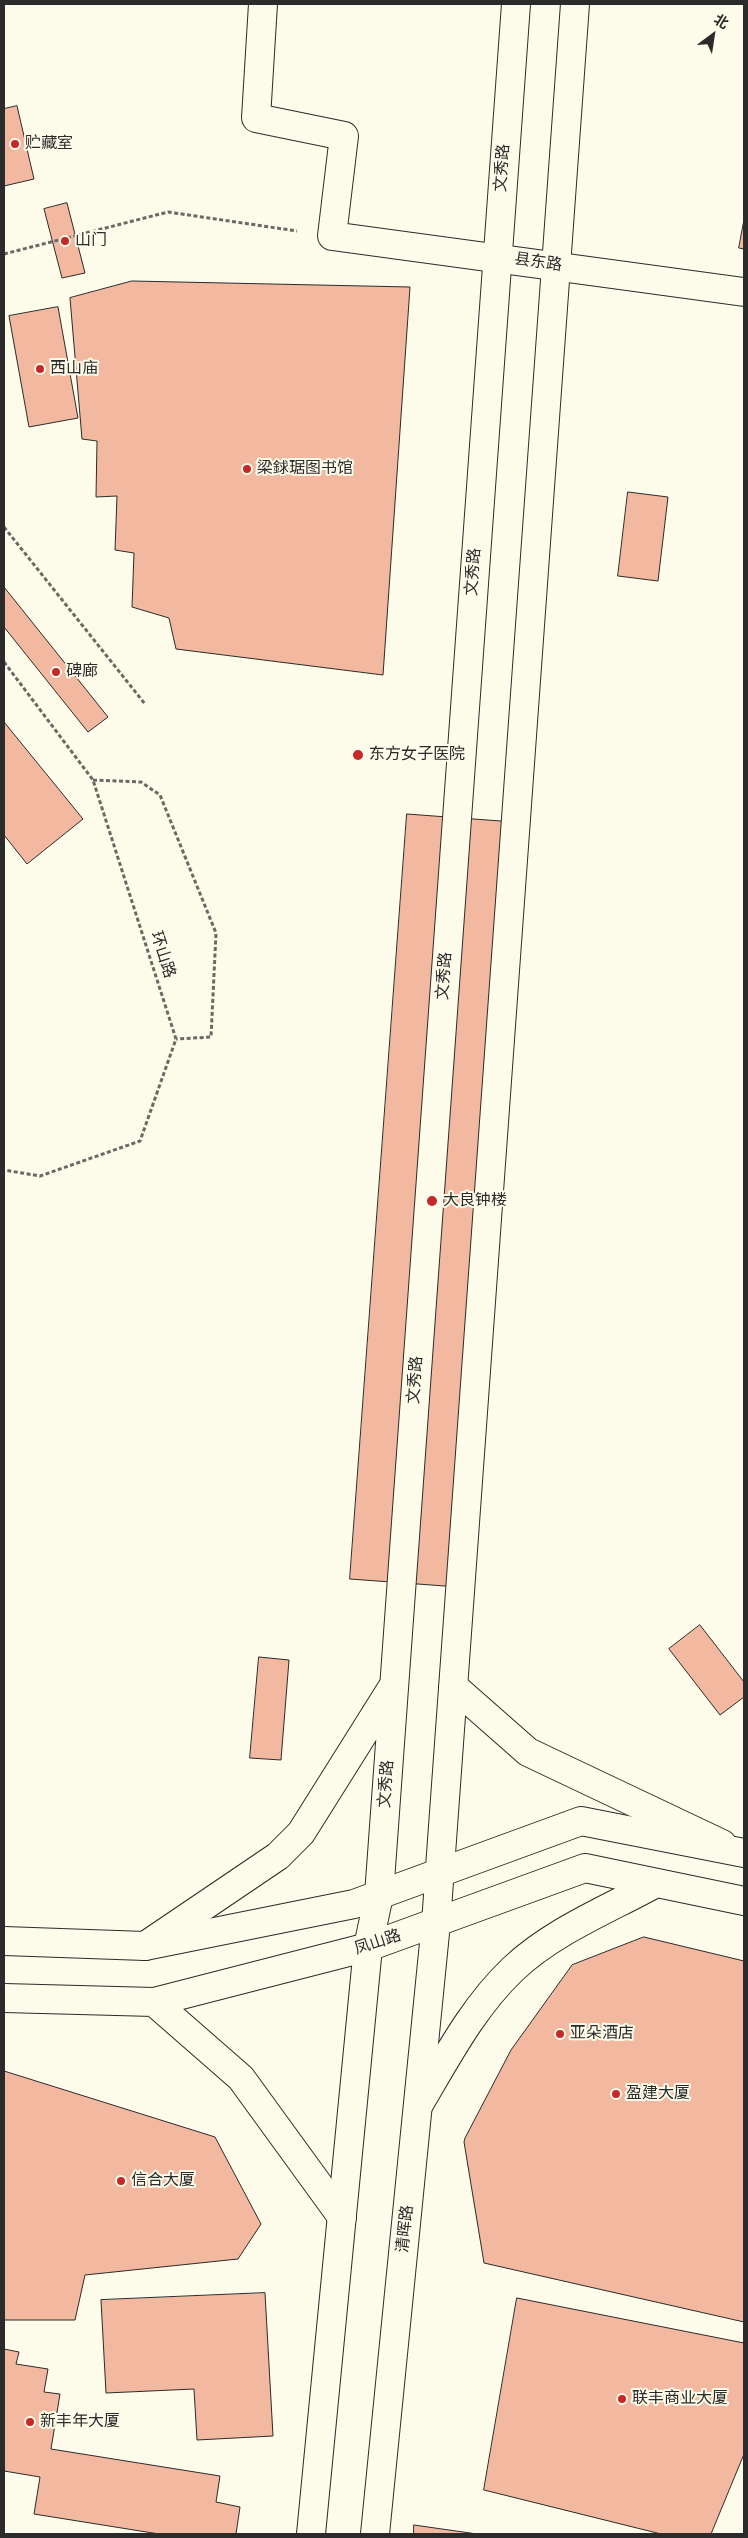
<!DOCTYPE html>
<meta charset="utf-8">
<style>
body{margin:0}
#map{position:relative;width:748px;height:2538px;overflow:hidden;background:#fdfbea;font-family:"Nunito Sans","Noto Sans SC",sans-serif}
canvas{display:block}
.frame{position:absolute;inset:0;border:5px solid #2b2b2b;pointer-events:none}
.north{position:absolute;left:688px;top:10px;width:50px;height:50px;-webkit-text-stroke:4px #fdfbea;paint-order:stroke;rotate:31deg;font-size:14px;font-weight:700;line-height:20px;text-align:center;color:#2b2b2b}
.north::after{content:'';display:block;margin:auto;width:18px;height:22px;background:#2b2b2b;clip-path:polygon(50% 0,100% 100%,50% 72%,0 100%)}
</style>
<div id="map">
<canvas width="748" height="2538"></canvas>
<div class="frame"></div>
<div class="north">北</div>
</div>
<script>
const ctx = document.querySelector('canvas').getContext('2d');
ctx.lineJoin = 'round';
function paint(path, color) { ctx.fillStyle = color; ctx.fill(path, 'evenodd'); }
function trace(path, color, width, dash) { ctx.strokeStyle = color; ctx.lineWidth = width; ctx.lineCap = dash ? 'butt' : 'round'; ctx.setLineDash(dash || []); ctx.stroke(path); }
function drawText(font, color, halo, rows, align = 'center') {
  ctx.font = font + ' "Nunito Sans","Noto Sans SC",sans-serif'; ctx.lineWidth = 4; ctx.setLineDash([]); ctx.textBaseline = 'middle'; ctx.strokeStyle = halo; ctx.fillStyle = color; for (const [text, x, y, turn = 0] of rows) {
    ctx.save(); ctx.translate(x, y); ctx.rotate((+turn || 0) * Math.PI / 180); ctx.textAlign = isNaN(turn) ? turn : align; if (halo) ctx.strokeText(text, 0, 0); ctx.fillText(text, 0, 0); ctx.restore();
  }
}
const building = new Path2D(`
 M17 106 34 179 4 186V109Z
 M67 203 85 273 62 278 44 209Z
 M744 220V249L739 248Z
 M132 281 410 287 383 675 176 649 169 618 132 607 134 553 115 550 117 496 96 497 97 441 82 439 70 298Z
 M58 307 78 418 29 427 9 316Z
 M628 492 668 497 658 581 618 576Z
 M4 587 108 717 88 732 4 627Z
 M4 722 83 819 27 864 4 835Z
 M407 814 514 822 458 1587 350 1579Z
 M700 1625 744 1682V1697L720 1715 669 1649Z
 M259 1657 289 1660 281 1760 250 1758Z
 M644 1937 744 1961V2322L484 2263 464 2142 465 2138 511 2050 572 1965Z
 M4 2071 215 2137 261 2224 238 2259 85 2275 75 2320H4Z
 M265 2293 273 2436 197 2440 194 2389 106 2393 101 2300Z
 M517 2298 744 2343V2454L711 2534H661L484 2490Z
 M4 2349 19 2352 16 2364 48 2369 44 2392 60 2394 51 2449 220 2476 216 2502 240 2507 236 2534H159L34 2514 40 2477 4 2471Z
 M414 2525 477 2534H414Z`);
paint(building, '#f2b8a0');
trace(building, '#2b2b2b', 1);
const minor = new Path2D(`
 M263 4 256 118 344 136 332 236 744 292`);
const tertiary = new Path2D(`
 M453 1686 528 1752 722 1844
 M145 1946 278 1856 301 1833 392 1688
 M311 2534 368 1947 379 1895 516 4
 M375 2534 436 1923 575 4`);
const secondary = new Path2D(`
 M4 1941 145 1946 354 1904 581 1821 744 1853
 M4 1998 154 2002 368 1947 585 1868 744 1901
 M154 2002 241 2078 342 2217
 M418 2106C446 2059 472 2008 513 1969 553 1931 609 1909 656 1883`);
trace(minor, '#2b2b2b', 30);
trace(tertiary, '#2b2b2b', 30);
trace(secondary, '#2b2b2b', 30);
trace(new Path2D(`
 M4 254 168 212 297 231
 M4 527 145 704
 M4 662 93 780 176 1039 140 1141 40 1176 4 1170
 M93 780 141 782 160 795 216 933 211 1037 176 1039`), '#6a6964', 3, [4, 2.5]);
trace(minor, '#fdfbea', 28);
trace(tertiary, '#fdfbea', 28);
trace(secondary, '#fdfbea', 28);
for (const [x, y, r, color] of [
 [15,144,5,"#c62828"],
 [65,241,5,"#c62828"],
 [40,369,5,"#c62828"],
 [247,469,5,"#c62828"],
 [56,672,5,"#c62828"],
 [358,755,6,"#c62828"],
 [432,1201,6,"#c62828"],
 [560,2034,5,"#c62828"],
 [616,2094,5,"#c62828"],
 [121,2181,5,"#c62828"],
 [622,2399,5,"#c62828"],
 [30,2422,5,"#c62828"]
]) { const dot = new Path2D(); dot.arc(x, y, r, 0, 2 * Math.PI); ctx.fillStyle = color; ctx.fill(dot); trace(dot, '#fdfbea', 2); }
drawText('16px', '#2b2b2b', '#fdfbea', [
 ["贮藏室",25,144],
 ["山门",75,241],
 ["西山庙",50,369],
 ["梁銶琚图书馆",257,469],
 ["碑廊",66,672],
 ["东方女子医院",369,755],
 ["大良钟楼",443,1201],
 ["亚朵酒店",570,2034],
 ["盈建大厦",626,2094],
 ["信合大厦",131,2181],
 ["联丰商业大厦",632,2399],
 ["新丰年大厦",40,2422]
], 'left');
drawText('16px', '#2b2b2b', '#fdfbea', [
 ["文秀路",503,168,-86],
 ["县东路",538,263,8],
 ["文秀路",474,572,-86],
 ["环山路",162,955,72],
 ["文秀路",445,976,-86],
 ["文秀路",416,1380,-86],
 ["文秀路",387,1784,-86],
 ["凤山路",378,1943,-18],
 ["清晖路",406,2229,-84]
]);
</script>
